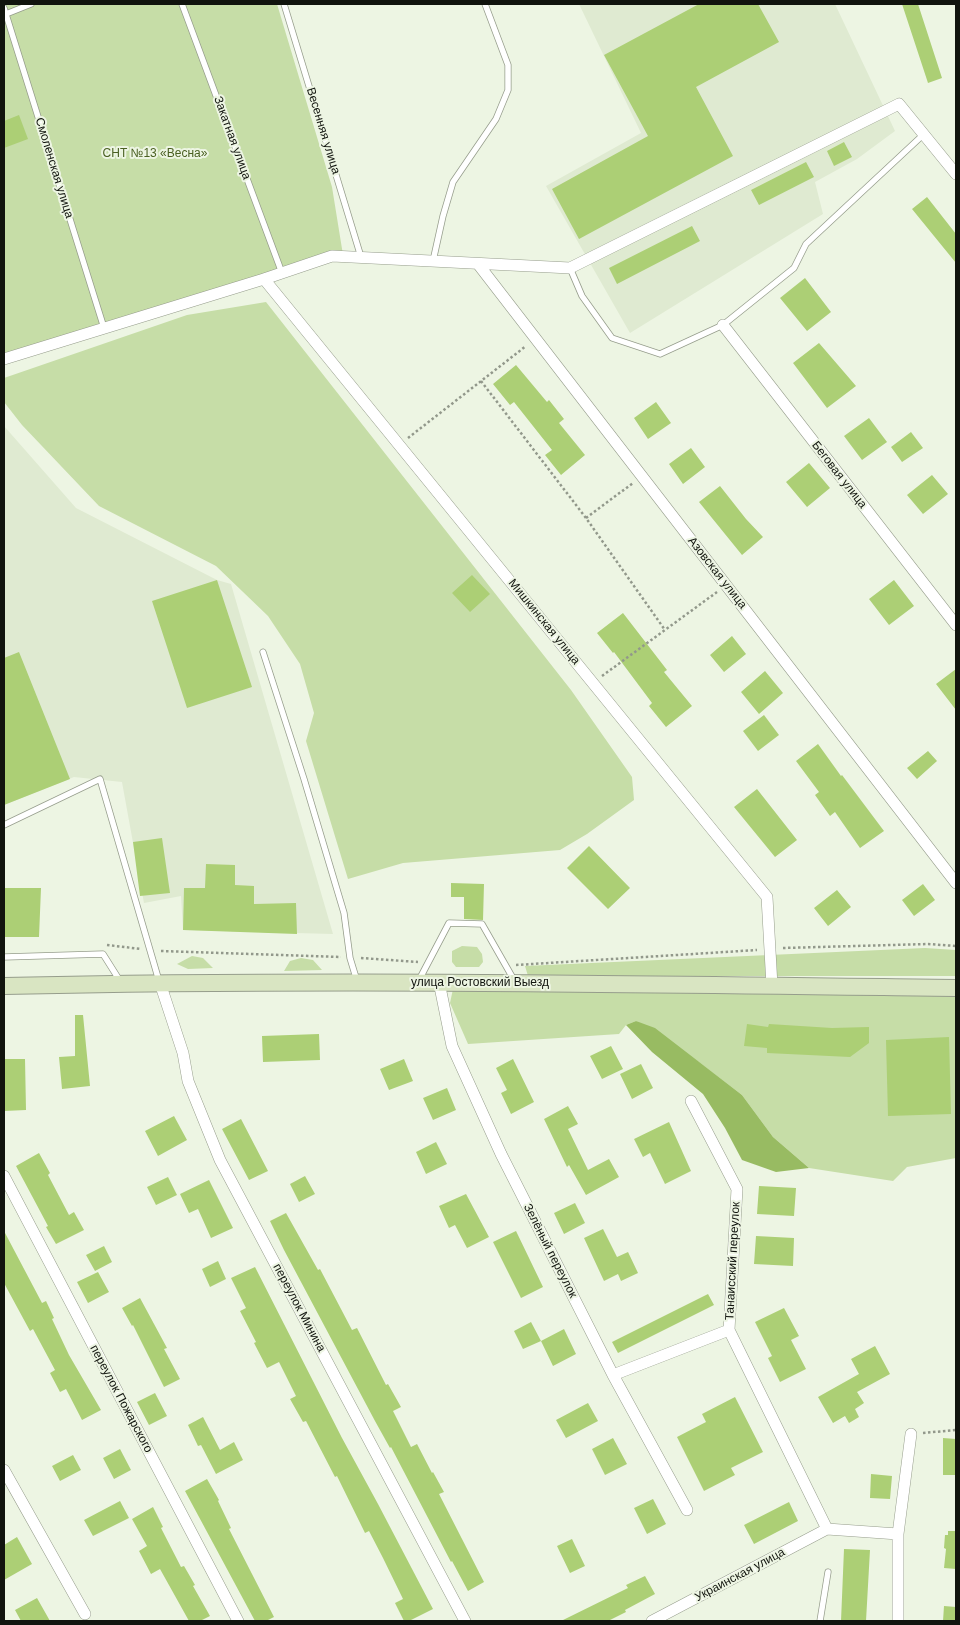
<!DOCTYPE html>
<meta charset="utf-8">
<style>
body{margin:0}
#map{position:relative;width:960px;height:1625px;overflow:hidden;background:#edf5e3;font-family:Arial,sans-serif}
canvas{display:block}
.frame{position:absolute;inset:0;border:5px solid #11140e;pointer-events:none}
</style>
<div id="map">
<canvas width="960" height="1625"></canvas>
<div class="frame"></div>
</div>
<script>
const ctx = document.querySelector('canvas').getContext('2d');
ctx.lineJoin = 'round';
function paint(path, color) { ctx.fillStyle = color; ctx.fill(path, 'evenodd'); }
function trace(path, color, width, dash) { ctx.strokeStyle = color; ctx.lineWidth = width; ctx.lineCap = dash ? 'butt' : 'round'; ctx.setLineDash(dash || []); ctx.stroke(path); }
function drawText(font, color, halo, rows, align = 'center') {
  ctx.font = font + ' Arial,sans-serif'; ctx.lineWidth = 4; ctx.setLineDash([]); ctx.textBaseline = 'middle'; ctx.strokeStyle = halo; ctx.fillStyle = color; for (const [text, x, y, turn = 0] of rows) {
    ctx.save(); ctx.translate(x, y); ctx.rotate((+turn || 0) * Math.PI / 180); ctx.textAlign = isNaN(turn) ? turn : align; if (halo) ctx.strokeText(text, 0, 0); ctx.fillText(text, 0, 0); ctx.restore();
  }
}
paint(new Path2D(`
 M579 4H835L895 131 857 159 815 182 823 214 630 333 546 186 641 133Z
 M4 426 76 508 217 580 231 584 333 934 183 930 181 896 144 903 122 782 74 777 4 805Z`), '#dfead1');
paint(new Path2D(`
 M4 4H277L332 187 343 255 4 354Z
 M266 302 571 690 632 777 634 800 587 834 560 850 403 863 348 879 306 741 314 713 300 664 268 616 216 566 99 506 22 425 4 402V378L187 315Z
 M462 946 477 947 482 954 483 962 479 967H456L452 962V951Z
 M925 948 956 950V976H528L525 966Z
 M192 956 203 958 213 968 188 969 177 964Z
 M301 958 313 960 322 970 284 971 290 961Z
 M453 989 956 993V1158L907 1167 893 1181 809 1168 773 1137 742 1095 700 1063 636 1021 626 1025 619 1034 468 1044 450 1003Z`), '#c6dda7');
paint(new Path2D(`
 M636 1021 655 1028 742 1095 773 1137 809 1168 776 1172 742 1160 725 1128 703 1094 652 1052 626 1025Z`), '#98bb62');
paint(new Path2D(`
 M699 4H758L779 42 696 87 733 156 579 239 552 189 648 136 604 55Z
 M902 4H918L942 78 928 83Z
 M19 115 28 139 4 148V121Z
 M844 142 852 157 834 166 827 151Z
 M806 162 814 177 759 205 751 190Z
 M927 197 956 234V263L912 209Z
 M692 226 700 241 617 284 609 268Z
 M805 278 831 312 807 331 780 298Z
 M819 343 856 386 827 408 793 363Z
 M516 365 547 402 549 400 564 419 559 423 585 455 561 475 545 455 552 450 514 402 510 405 493 384Z
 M656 402 671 423 648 439 634 418Z
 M869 418 887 442 862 460 844 436Z
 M911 432 923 448 902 462 891 447Z
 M691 448 705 467 683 484 669 464Z
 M809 463 830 488 807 507 786 482Z
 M932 475 948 494 923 514 907 495Z
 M720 486 746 519 763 537 742 555 699 502Z
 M472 575 490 594 470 612 452 593Z
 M217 580 252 687 187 708 152 601Z
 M894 580 914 606 889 625 869 599Z
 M623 613 667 670 664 672 692 706 666 727 649 706 652 703 614 652 613 653 597 633Z
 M732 636 746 654 724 672 710 655Z
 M19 652 70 779 4 805V658Z
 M956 669V710L936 684Z
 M765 671 783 693 759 714 741 692Z
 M764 715 779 735 758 751 743 731Z
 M818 744 841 776 842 775 884 831 860 848 835 812 830 816 815 795 819 792 796 761Z
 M928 751 937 761 917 779 907 768Z
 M757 789 797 840 775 857 734 807Z
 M162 838 170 893 140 896 133 842Z
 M589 846 630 888 608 909 567 868Z
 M206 864 235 865V885L254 886V904L296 903 297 934 183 930 184 888H205Z
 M451 883 484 884 483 920 464 919V897H451Z
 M923 884 935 900 914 916 902 900Z
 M4 888H41L39 937H4Z
 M837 890 851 907 828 926 814 908Z
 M75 1015H83L90 1086 62 1089 59 1057 75 1056Z
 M747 1024 768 1027 769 1024 832 1028 869 1027V1043L850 1057 767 1053V1048L744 1046Z
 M319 1034 320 1060 263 1062 262 1036Z
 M949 1037 951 1114 888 1116 886 1040Z
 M611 1046 623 1069 602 1079 590 1056Z
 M4 1059H25L26 1110 4 1111Z
 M404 1059 413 1081 389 1090 380 1069Z
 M513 1059 534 1102 511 1114 501 1093 507 1090 496 1068Z
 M641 1064 653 1088 632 1099 620 1074Z
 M447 1088 456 1110 433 1120 423 1098Z
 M568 1106 578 1124 568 1129 588 1170 609 1159 619 1177 586 1195 569 1165 567 1167 544 1119Z
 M174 1116 187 1140 158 1156 145 1131Z
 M241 1119 268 1171 249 1180 222 1129Z
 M669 1122 691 1171 665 1184 650 1153 643 1157 634 1139Z
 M436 1142 447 1164 426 1174 416 1152Z
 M39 1153 50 1173 48 1175 69 1215 74 1212 84 1230 56 1244 46 1227 48 1226 16 1166Z
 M305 1176 315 1194 299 1202 290 1184Z
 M168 1177 177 1195 156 1205 147 1187Z
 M209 1180 233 1228 211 1238 198 1209 189 1213 180 1194Z
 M759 1186 796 1188 794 1216 757 1214Z
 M466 1194 489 1237 467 1248 455 1225 449 1228 439 1206Z
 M575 1203 585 1223 564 1234 554 1213Z
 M286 1213 318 1270 320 1269 352 1330 357 1328 386 1385 388 1384 401 1407 393 1411 411 1447 417 1444 432 1473 433 1472 444 1492 439 1494 484 1582 468 1591 452 1561 451 1562 391 1447 390 1448 375 1421 284 1250 270 1221Z
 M603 1229 617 1257 628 1252 638 1273 621 1281 618 1274 604 1281 584 1238Z
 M4 1231 42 1303 46 1301 54 1318 52 1319 69 1355 101 1410 82 1420 66 1389 60 1392 50 1373 55 1370 33 1329 30 1331 4 1283Z
 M516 1231 543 1287 521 1298 493 1242Z
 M756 1236 794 1238 793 1266 754 1264Z
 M104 1246 112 1262 95 1271 86 1255Z
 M218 1261 226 1279 210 1287 202 1269Z
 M255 1267 342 1438 378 1504 433 1609 409 1621H404L395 1603 403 1599 383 1558 369 1531 365 1533 337 1476 335 1477 306 1421 303 1422 290 1399 296 1396 279 1362 267 1368 254 1343 256 1342 240 1311 246 1308 231 1278Z
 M98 1272 109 1292 88 1303 77 1282Z
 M708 1294 714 1305 618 1353 612 1342Z
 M140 1298 167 1348 164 1349 180 1379 164 1387 133 1325 132 1326 122 1308Z
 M784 1308 799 1336 791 1340 806 1369 780 1382 768 1358 772 1356 755 1322Z
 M531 1322 541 1341 523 1349 514 1331Z
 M564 1329 576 1354 553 1366 541 1341Z
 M875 1346 890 1374 857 1392 864 1403 855 1409 859 1417 849 1423 845 1416 833 1423 818 1397 859 1374 851 1359Z
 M155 1393 167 1416 149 1425 137 1402Z
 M735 1397 763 1452 731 1468 735 1475 704 1491 677 1437 706 1422 702 1414Z
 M588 1403 598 1421 566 1438 556 1420Z
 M203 1417 220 1450 234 1442 243 1460 216 1474 201 1445 198 1446 188 1425Z
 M613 1438 627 1464 605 1475 592 1449Z
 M943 1438 956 1439V1475H943Z
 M120 1449 131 1470 114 1479 103 1458Z
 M73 1455 81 1470 60 1481 52 1466Z
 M871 1474 892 1476 890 1499 870 1498Z
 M207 1479 219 1500 218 1501 231 1528 229 1529 274 1617 266 1621H255L185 1491Z
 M653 1499 666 1524 647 1534 634 1508Z
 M120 1501 129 1518 93 1536 84 1520Z
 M789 1502 798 1521 754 1544 744 1525Z
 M153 1507 163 1527 161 1528 181 1567 184 1566 195 1585 193 1586 210 1616 200 1621H189L160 1569 151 1574 139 1551 147 1546 132 1519Z
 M948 1531H956V1569L944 1568 946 1549 944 1548 945 1535H948Z
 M17 1537 32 1564 4 1580V1545Z
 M572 1539 585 1566 570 1573 557 1546Z
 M844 1549 870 1550 866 1621H841Z
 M645 1576 655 1594 625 1610 626 1612 608 1621H561L628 1588 626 1585Z
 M37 1598 50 1621H21L15 1610Z
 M944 1606 956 1607V1621H943Z`), '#accf75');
const service = new Path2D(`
 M182 4 282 273
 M284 4 361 257
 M4 8 104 328
 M6 14 31 4
 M433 261 443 216 453 182 496 119 508 90V65L485 4
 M570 268 582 296 612 338 660 354 723 325 794 268 806 244 924 134
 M263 652 304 779 344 913 350 958 357 981
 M4 825 100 779 159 981
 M4 957 103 954 120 981
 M419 980 449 923 482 924 514 980
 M820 1621 828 1572`);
const minor = new Path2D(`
 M478 264 956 883
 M264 279 767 897 772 986
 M723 325 956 625
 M4 359 264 279 332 256 570 268 899 104 956 174
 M439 982 452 1046 501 1154 613 1375 687 1510
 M160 983 183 1053 188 1081 220 1160 465 1621
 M691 1101 737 1189 729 1330 827 1529
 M4 1176 238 1621
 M613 1375 729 1330
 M4 1470 85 1614
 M827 1529 898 1534
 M652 1621 827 1529
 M898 1621V1534L911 1434`);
const secondary = new Path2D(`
 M4 986C321 979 639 984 956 988`);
trace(service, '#969d8c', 7);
trace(minor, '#969d8c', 12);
trace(secondary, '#969d8c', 18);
trace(new Path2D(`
 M481 381 586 518 665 630
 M408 438 526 346
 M586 518 633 483
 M602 676 717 592
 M107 945 141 949
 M783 948 928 944 956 946
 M161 951 341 957
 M361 958 418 962
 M516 965 757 950
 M923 1433 956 1430`), '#92988b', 2.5, [2.5, 2.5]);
trace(service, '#fff', 5.5);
trace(minor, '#fff', 11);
trace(secondary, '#d9e5c2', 16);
drawText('12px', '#11140e', '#edf5e3', [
 ["Весенняя улица",323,131,73],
 ["Закатная улица",232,138,70],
 ["Смоленская улица",54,168,73],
 ["Беговая улица",839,475,52],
 ["Азовская улица",717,573,52],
 ["Мишкинская улица",544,622,51],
 ["улица Ростовский Выезд",480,983],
 ["Зелёный переулок",550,1251,63],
 ["Танаисский переулок",733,1261,-87],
 ["переулок Минина",299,1308,62],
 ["переулок Пожарского",121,1399,62],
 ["Украинская улица",740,1575,-28]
]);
drawText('12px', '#4a6022', '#edf5e3', [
 ["СНТ №13 «Весна»",155,154]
]);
</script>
